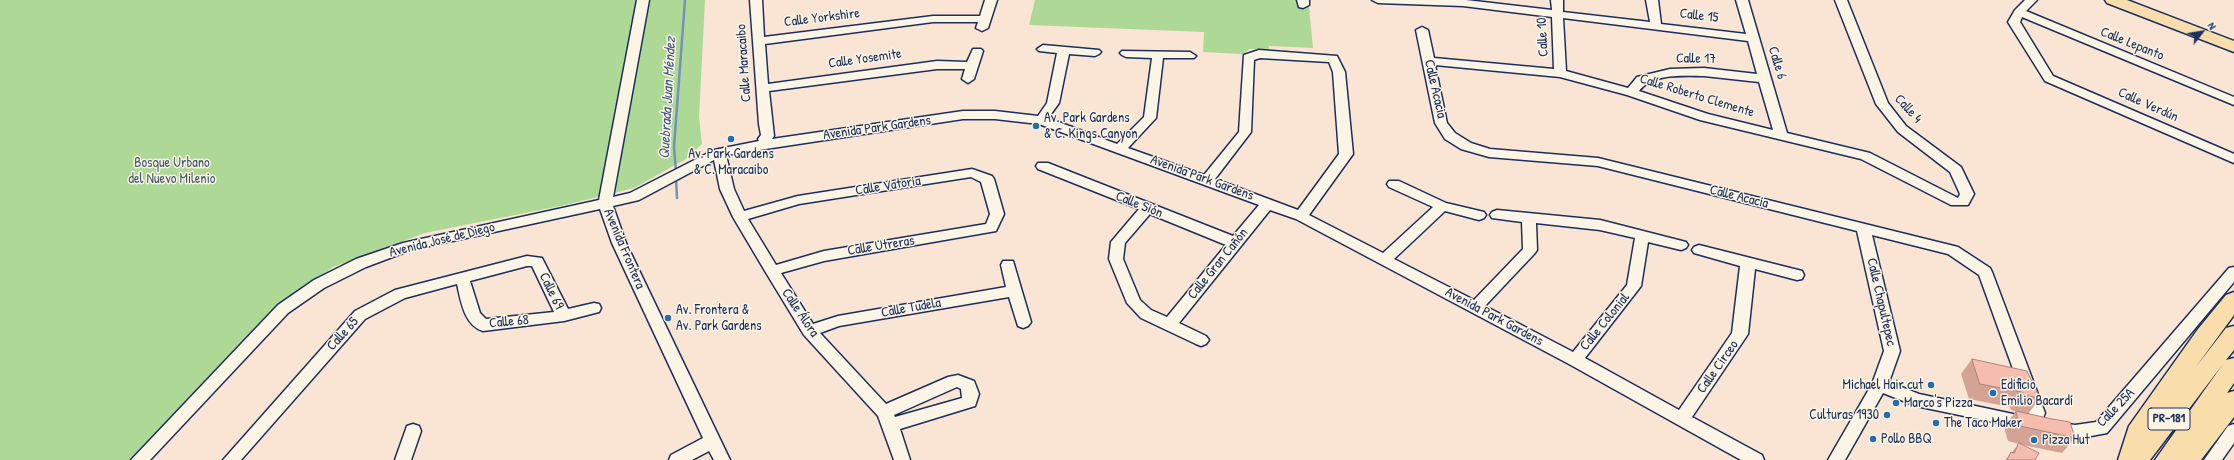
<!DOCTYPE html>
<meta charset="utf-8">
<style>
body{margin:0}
#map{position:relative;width:2234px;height:460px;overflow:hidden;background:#fae4d4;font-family:"Patrick Hand",sans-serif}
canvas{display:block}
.north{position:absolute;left:2182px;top:12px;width:40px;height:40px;-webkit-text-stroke:3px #fcf5e5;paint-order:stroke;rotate:59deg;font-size:11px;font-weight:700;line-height:16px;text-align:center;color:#1b2f5e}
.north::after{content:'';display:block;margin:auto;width:14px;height:18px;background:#1b2f5e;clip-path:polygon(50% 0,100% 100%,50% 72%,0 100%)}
</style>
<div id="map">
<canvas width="2234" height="460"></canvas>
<div class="north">N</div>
</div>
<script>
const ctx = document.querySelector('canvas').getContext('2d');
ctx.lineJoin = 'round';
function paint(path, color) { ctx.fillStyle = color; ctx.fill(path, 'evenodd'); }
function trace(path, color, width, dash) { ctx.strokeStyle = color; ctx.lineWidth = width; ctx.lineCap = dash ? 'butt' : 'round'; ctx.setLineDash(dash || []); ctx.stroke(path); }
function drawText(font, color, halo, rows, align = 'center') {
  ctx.font = font + ' "Patrick Hand",sans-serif'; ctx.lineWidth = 3; ctx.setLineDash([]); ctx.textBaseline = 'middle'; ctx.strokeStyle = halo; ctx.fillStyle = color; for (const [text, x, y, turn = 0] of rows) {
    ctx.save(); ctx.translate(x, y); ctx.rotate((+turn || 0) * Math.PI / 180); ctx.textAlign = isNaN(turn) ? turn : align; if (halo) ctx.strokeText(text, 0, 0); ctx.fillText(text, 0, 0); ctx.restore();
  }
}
paint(new Path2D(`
 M0 0H705L699 117 702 144 686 159 634 188 565 205 425 233 333 267 276 308 130 460H0Z
 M1035 0H1296L1297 6 1309 7 1313 48 1269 46V49H1250L1242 54 1203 52 1204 32 1029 25Z`), '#aed895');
trace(new Path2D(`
 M676 172 674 147 685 0
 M676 178 677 198`), '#7392ba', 2.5);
const minor = new Path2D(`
 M637 0H649L613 197 630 193 714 150 759 141 758 139 761 135 759 124 750 0H762L764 37 933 16H980L985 0H997L988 28 982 31 976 28 978 22H933L765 44 768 84 937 61 967 62 973 49H981L983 51 974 79 968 83 962 79 965 69H937L769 91 774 136 772 139 963 111H995L1038 116 1047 103 1057 53 1039 51 1037 49 1043 45 1099 50 1101 52 1099 54 1095 56 1069 54 1059 103 1048 118 1117 144 1144 117 1152 58 1126 57 1122 55 1120 53 1122 51 1190 52 1196 56 1194 58H1163L1156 118 1128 148 1204 175 1239 132 1244 55 1259 50 1337 56 1345 72 1353 154 1309 215 1383 253 1433 207 1389 187 1387 184 1389 181H1399L1446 203 1484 212 1486 215 1484 218 1479 220 1445 211 1394 259 1474 300 1523 249 1522 222 1492 218 1490 215 1492 212 1497 210 1600 220 1686 242 1688 245 1686 248 1681 250 1648 242 1641 286 1585 358 1679 410 1732 333 1740 266 1694 253 1692 250 1694 247 1699 245 1802 271 1804 275 1802 279 1797 280 1755 269 1748 334 1692 417 1762 455 1764 460H1741L1569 364 1296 219 1270 210 1179 323 1206 336 1209 340 1206 344 1201 346 1196 344 1141 318 1127 303 1109 259 1111 242 1139 209 1038 169 1036 166 1038 163H1048L1233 236 1259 205 1039 124 995 119H963L726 155 734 189 744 211 798 196 972 169 992 176 994 179 1004 214 996 231 824 261 781 273 813 324 838 316 1006 287 1001 265 1003 261H1013L1031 322 1028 326 1023 328 1018 326 1009 297 839 326 820 333 886 404 948 377 958 375 974 381 979 394 975 406 900 429 910 460H894L878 416 804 335 765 271 733 217 720 189 714 160 639 200 613 206 626 243 730 460H714L709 451 692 460H669L671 455 703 438 612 243 600 209 411 250 366 267 324 288 288 313 150 460H131L278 305 314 280 356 259 403 243 599 200ZM1260 58 1329 62 1333 72 1339 154 1298 210 1215 179 1251 132 1254 60ZM971 177 981 182 990 214 986 224 824 251 776 265 748 219 799 204ZM1150 214 1226 245 1167 317 1151 310 1140 300 1123 259 1125 243ZM1536 223 1600 230 1635 238 1627 285 1573 352 1485 306 1535 253 1537 250ZM957 387 961 389 962 398 895 417 894 415Z
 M1297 0H1309V5L1303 8 1299 7Z
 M1372 0H1466L1552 10 1551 0H1563V12L1650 22 1646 0H1658L1661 24 1746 34 1736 0H1748L1787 133 1870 153 1958 198 1960 194 1950 172 1898 132 1876 104 1835 0H1847L1888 103 1906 126 1961 167 1974 194 1968 205H1951L1861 159 1700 120 1627 95 1560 77 1435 65 1447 123 1455 133 1471 143 1490 149 1598 158 1958 247 1990 268 1992 272 2045 413 2043 418 2037 419 2031 418 2029 413 1979 275 1948 254 1872 235 1900 351 1889 382 1919 394 2027 417 2033 418 2035 423 2033 428 2027 429 1916 406 1883 393 1845 460H1828L1872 384 1884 351 1857 231 1598 166 1489 157 1461 149 1445 139 1435 123 1416 30 1422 27 1428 30 1434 58 1554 69 1552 17 1463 6 1378 3ZM1563 18 1748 41 1757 74 1704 68 1670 69 1637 77 1628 88 1566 71ZM1704 76 1759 82 1773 130 1708 114 1639 91C1653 73 1683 76 1704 76Z
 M2025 0H2037L2026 11 2234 97V105L2022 17 2020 22 2053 76 2234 154V163L2045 81 2008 22 2015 10Z
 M527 256 542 258 568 309 594 303 599 304 601 308 599 312 564 321 483 331C464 325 461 301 457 284L405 298 365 319 241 460H223L355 311 395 290ZM527 266H532L554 312 486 319 480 313 470 281Z
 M2234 267V282L2107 433 2075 439 2049 434 2047 429 2049 424 2055 422 2075 425 2096 422 2229 268Z
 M413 424 419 426 421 431 411 460H395L407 426Z
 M2234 424V443L2222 460H2204L2228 426Z`);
const highway = new Path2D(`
 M2105 0H2127L2234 41V52L2107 3Z
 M2234 292V315L2195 368 2226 328 2234 326V350L2226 360 2234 358V383L2227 393 2234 391V417L2201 460H2155L2223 364 2150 460H2118L2129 426 2198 329 2226 295Z`);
trace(minor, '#1b2f5e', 3);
trace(highway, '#1b2f5e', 3);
paint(minor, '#fcf5e5');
paint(highway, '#f9deab');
paint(new Path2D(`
 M1972 359 2040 398 2028 414 2011 410 2010 407 1969 399 1961 374Z
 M2016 411 2075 438 2062 453 2023 445 2035 460H2005L2019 444 2008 441 2004 427Z`), '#d4a396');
const building = new Path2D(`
 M1972 359 2027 371 2040 398 2023 395 2022 392 1980 384Z
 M2016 411 2052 419 2070 422 2075 438 2020 426Z
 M2019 443 2039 453 2035 460H2007L2011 452 2014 453Z`);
paint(building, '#f6bdae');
trace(building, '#ac847a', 1);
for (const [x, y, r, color] of [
 [1036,126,4,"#1f6fb2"],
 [731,139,4,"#1f6fb2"],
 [668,318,4,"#1f6fb2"],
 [1931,385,4,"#1f6fb2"],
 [1993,393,4,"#1f6fb2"],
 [1896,403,4,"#1f6fb2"],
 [1887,415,4,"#1f6fb2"],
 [1936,423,4,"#1f6fb2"],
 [1873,439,4,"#1f6fb2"],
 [2034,440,4,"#1f6fb2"]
]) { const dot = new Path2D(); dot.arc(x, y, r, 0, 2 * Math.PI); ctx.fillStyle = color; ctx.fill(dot); trace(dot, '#fcf5e5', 1.5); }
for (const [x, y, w] of [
 [2169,419,42]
]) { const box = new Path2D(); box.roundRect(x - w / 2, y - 11, w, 22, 3); ctx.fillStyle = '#fcf5e5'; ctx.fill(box); trace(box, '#1b2f5e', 1); }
drawText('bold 13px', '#1b2f5e', null, [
 ["PR-181",2169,419]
]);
drawText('14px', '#1b2f5e', '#fcf5e5', [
 ["Calle 15",1699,16,7],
 ["Calle Yorkshire",822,18,-7],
 ["Calle 10",1543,37,-93],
 ["Calle Lepanto",2132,44,22],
 ["Calle Yosemite",865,59,-8],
 ["Calle 17",1696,59,1],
 ["Calle Maracaibo",744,63,-94],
 ["Calle 6",1777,63,73],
 ["Calle Acacia",1435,89,77],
 ["Calle Roberto Clemente",1697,96,17],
 ["Calle Verdún",2148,105,24],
 ["Calle 4",1908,109,48],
 ["Avenida Park Gardens",877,128,-8],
 ["Avenida Park Gardens",1202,178,20],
 ["Calle Vatoria",888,186,-9],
 ["Calle Acacia",1739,197,14],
 ["Calle Sión",1139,205,22],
 ["Avenida José de Diego",442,240,-14],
 ["Calle Utreras",881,246,-9],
 ["Avenida Frontera",624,249,67],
 ["Calle Gran Cañón",1218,264,-51],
 ["Calle 69",551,291,64],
 ["Calle Chapultepec",1881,302,77],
 ["Calle Tudela",911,308,-10],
 ["Calle Álora",800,313,56],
 ["Avenida Park Gardens",1494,317,28],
 ["Calle 68",509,322,-5],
 ["Calle Colonial",1605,322,-51],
 ["Calle 65",343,334,-48],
 ["Calle Circeo",1718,367,-55],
 ["Calle 25A",2116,408,-46]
]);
drawText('14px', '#1b2f5e', '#fcf5e5', [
 ["Av. Park Gardens",1044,118],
 ["& C. Kings Canyon",1044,134],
 ["Av. Park Gardens",731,154,"center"],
 ["& C. Maracaibo",731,170,"center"],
 ["Av. Frontera &",676,310],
 ["Av. Park Gardens",676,326],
 ["Michael Hair cut",1923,385,"right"],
 ["Edificio",2001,385],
 ["Emilio Bacardí",2001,401],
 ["Marco's Pizza",1904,403],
 ["Culturas 1930",1879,415,"right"],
 ["The Taco Maker",1944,423],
 ["Pollo BBQ",1881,439],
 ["Pizza Hut",2042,440]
], 'left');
drawText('14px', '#40596c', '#fcf5e5', [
 ["Bosque Urbano",172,163],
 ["del Nuevo Milenio",172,179]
]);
drawText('italic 15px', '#405884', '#fcf5e5', [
 ["Quebrada Juan Méndez",668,98,-87]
]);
</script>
